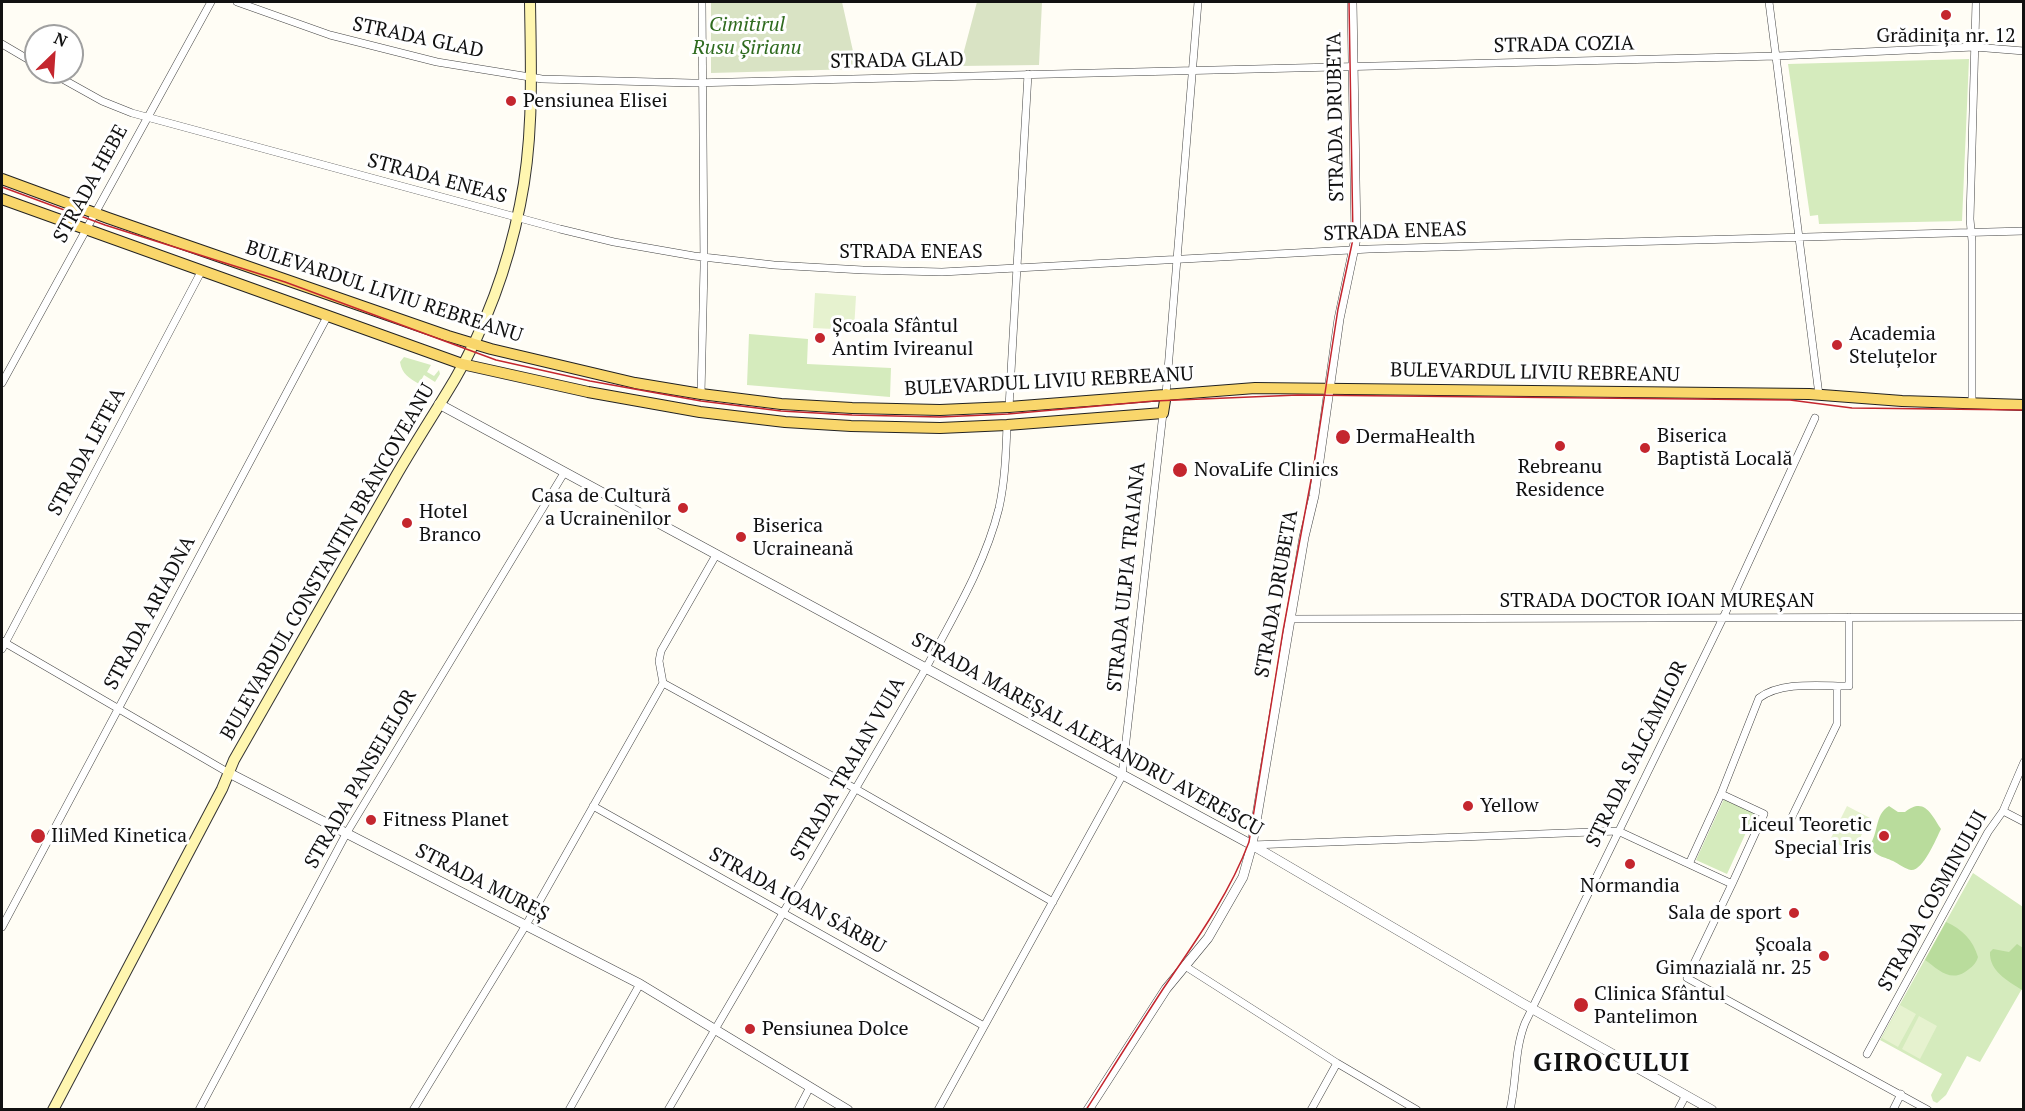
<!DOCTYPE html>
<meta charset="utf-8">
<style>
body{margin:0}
#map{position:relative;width:2025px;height:1111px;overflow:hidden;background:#fffdf5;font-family:"PT Serif",serif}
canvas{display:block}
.frame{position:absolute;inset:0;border:3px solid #111;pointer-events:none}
.north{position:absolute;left:24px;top:24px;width:60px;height:60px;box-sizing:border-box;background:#fff;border:2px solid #a0a0a0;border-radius:50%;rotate:25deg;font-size:16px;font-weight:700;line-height:24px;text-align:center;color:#111}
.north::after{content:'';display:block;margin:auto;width:21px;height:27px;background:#c4262e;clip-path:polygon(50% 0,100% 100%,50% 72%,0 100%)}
</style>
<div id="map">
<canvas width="2025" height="1111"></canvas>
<div class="frame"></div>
<div class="north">N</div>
</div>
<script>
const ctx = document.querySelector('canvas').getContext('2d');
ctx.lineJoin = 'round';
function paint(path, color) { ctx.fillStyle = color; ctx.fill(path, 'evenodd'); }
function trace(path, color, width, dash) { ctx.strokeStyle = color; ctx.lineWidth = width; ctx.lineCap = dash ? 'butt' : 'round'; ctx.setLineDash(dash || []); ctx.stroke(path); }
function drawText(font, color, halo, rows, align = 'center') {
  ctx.font = font + ' "PT Serif",serif'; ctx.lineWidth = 6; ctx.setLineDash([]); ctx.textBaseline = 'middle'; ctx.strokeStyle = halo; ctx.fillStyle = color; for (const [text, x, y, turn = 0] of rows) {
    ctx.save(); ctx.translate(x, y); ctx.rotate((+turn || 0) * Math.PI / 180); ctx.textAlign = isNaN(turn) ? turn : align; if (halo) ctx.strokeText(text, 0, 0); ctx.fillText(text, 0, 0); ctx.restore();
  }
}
paint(new Path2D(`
 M1969 59 1962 221 1819 224 1818 215 1810 216 1788 64Z
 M749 334 808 339 807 364 891 368 890 397 747 385Z
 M404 357 431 365 427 372 434 376 439 370 440 374 435 382 424 375 419 384C409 378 402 374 400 362Z
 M1724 799 1755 813 1727 874 1696 860Z
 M1973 873 2023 907V987L1980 1062 1967 1056 1946 1095 1937 1103 1933 1101 1931 1095 1942 1074 1880 1040Z`), '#d5ebbd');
paint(new Path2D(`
 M1889 806 1898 812H1905C1925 796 1932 816 1941 829 1936 839 1923 871 1911 870 1905 869 1899 864 1893 861 1882 856 1877 857 1869 846 1879 834 1874 815 1889 806Z
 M1946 922C1962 929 1973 940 1978 957 1976 964 1972 967 1965 972 1949 982 1938 969 1925 960Z
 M2017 944 2023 948 2024 987 2022 990C2008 981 1989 971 1990 952L1993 949 2009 952Z`), '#b9dc9c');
paint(new Path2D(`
 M711 2H842L857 69 711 73Z
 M977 2H1042L1039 65 960 66Z`), '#d9e3c4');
paint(new Path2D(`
 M815 293 856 296 854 330 813 328Z
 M1847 806 1870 818 1853 852 1830 840Z
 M1900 1005 1916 1014 1898 1047 1882 1038Z
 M1919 1016 1937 1026 1920 1059 1902 1049Z`), '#e6f2cf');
const minor = new Path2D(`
 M237 2 330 35 437 62 542 79 692 83 1777 56 1974 47 2024 51
 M1769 2 1819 395
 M2 44 36 64
 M50 72 102 101 132 113 560 229 614 242 694 256 774 265 863 270 942 272 1369 249 2024 231
 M2 383 211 2
 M701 394 704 267 702 2
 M1166 394 1198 2
 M1972 404V241L1970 219 1976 2
 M1009 407 1028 74
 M1290 619 2024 617
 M2 641 229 773
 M2 649 202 270
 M663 683 856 789 1053 902
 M593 806 984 1026
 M2003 811 2024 822
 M1788 825 1837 724V686
 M1252 845 1618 831 1732 884 1764 814 1721 794
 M1689 864 1721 794 1759 698C1782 681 1820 686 1849 686V617
 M1732 884 1687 978 1928 1110
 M2 927 328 315
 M1185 966 1337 1063 1417 1110
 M1867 1054 1988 832 2003 811 2024 762
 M199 1110 346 834 564 473
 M413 1110 526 925 663 683 659 661 661 651 716 555
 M569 1110 640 984
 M668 1110 926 668C953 617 985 565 999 508 1005 481 1006 453 1007 425
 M798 1110 810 1087
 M938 1110 1122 776 1163 413
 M1311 1110 1337 1063
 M1510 1110C1517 1080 1514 1051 1525 1023L1723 618 1815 418
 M1678 1110 1686 1095
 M1893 1110 1901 1094`);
const tertiary = new Path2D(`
 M439 404 1252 845 1522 1003 1712 1110
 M229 773 640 984 848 1110
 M1088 1110 1166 989 1208 938 1243 877 1252 845 1304 537 1314 496 1339 319 1356 238 1352 2`);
const secondary = new Path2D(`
 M53 1110 222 789 234 760C288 665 342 571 396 476 415 443 436 411 455 379 486 326 508 265 520 205 534 138 531 70 530 2`);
const primary = new Path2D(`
 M2 179 108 218 448 336 491 349 635 383 701 394 781 404 852 408 940 410 1009 407 1255 388 1809 394 1902 401 2024 405
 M2 199 462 364 588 392 700 412 785 422 851 426 940 428 1007 425 1163 413 1166 394`);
trace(minor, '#444', 8);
trace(tertiary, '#444', 10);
trace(secondary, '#333', 12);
trace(primary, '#222', 12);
trace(minor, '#fff', 7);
trace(tertiary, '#fff', 9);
trace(secondary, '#fff6b0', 10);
trace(primary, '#f9d66b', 10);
trace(new Path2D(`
 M2 187 105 225 285 282 496 360 590 381 701 401 781 411 852 415 940 417 1008 414 1154 401 1298 395 1790 400 1852 408 2024 410
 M1086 1110C1112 1069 1137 1029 1163 989 1195 942 1229 895 1249 842L1283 631 1314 464 1338 309 1353 239 1349 2`), '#c4262e', 1.5);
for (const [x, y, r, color] of [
 [1946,15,6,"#c4262e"],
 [511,101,6,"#c4262e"],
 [820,338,6,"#c4262e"],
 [1837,345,6,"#c4262e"],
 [1343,437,8,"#c4262e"],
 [1560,446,6,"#c4262e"],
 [1645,448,6,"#c4262e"],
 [1180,470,8,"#c4262e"],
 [683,508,6,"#c4262e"],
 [407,523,6,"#c4262e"],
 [741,537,6,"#c4262e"],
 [1468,806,6,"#c4262e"],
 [371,820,6,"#c4262e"],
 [38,836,8,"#c4262e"],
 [1884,836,6,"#c4262e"],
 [1630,864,6,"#c4262e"],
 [1794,913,6,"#c4262e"],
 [1824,956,6,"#c4262e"],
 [1581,1005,8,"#c4262e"],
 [750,1029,6,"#c4262e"]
]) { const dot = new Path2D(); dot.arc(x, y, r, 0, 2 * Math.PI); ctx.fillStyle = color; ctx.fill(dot); trace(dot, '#fff', 2); }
drawText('italic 20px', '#2f6b1f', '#fff', [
 ["Cimitirul",747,25],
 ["Rusu Șirianu",747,48]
]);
drawText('20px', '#111', '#fff', [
 ["Grădinița nr. 12",1946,36,"center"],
 ["Pensiunea Elisei",523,101],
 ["Școala Sfântul",832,326],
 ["Antim Ivireanul",832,349],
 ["Academia",1849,334],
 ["Steluțelor",1849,357],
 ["Biserica",1657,436],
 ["Baptistă Locală",1657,459],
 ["DermaHealth",1356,437],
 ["Rebreanu",1560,467,"center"],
 ["Residence",1560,490,"center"],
 ["NovaLife Clinics",1194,470],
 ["Casa de Cultură",671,496,"right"],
 ["a Ucrainenilor",671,519,"right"],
 ["Hotel",419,512],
 ["Branco",419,535],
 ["Biserica",753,526],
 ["Ucraineană",753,549],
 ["Yellow",1480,806],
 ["Fitness Planet",383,820],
 ["Liceul Teoretic",1872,825,"right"],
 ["Special Iris",1872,848,"right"],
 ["IliMed Kinetica",51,836],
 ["Normandia",1630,886,"center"],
 ["Sala de sport",1782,913,"right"],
 ["Școala",1812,945,"right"],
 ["Gimnazială nr. 25",1812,968,"right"],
 ["Clinica Sfântul",1594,994],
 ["Pantelimon",1594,1017],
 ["Pensiunea Dolce",762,1029]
], 'left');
drawText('20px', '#111', '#fff', [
 ["STRADA GLAD",418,38,12],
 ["STRADA COZIA",1564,45,-1],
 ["STRADA GLAD",897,61,-1],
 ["STRADA DRUBETA",1336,117,-91],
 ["STRADA ENEAS",437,179,15],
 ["STRADA HEBE",91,184,-61],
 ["STRADA ENEAS",1395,232,-2],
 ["STRADA ENEAS",911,252],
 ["BULEVARDUL LIVIU REBREANU",384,292,18],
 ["BULEVARDUL LIVIU REBREANU",1535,373,1],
 ["BULEVARDUL LIVIU REBREANU",1049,382,-3],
 ["STRADA LETEA",87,452,-62],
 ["BULEVARDUL CONSTANTIN BRÂNCOVEANU",328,562,-60],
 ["STRADA ULPIA TRAIANA",1127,577,-84],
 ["STRADA DRUBETA",1277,594,-80],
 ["STRADA DOCTOR IOAN MUREȘAN",1657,601],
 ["STRADA ARIADNA",150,613,-62],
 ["STRADA MAREȘAL ALEXANDRU AVERESCU",1087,735,29],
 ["STRADA SALCÂMILOR",1637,754,-64],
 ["STRADA TRAIAN VUIA",848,769,-60],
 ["STRADA PANSELELOR",361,779,-60],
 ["STRADA MUREȘ",482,883,27],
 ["STRADA IOAN SÂRBU",797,901,29],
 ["STRADA COSMINULUI",1933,901,-61]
]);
ctx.letterSpacing = '1.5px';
drawText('bold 26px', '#111', '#fff', [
 ["GIROCULUI",1612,1064]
]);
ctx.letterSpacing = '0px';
</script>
